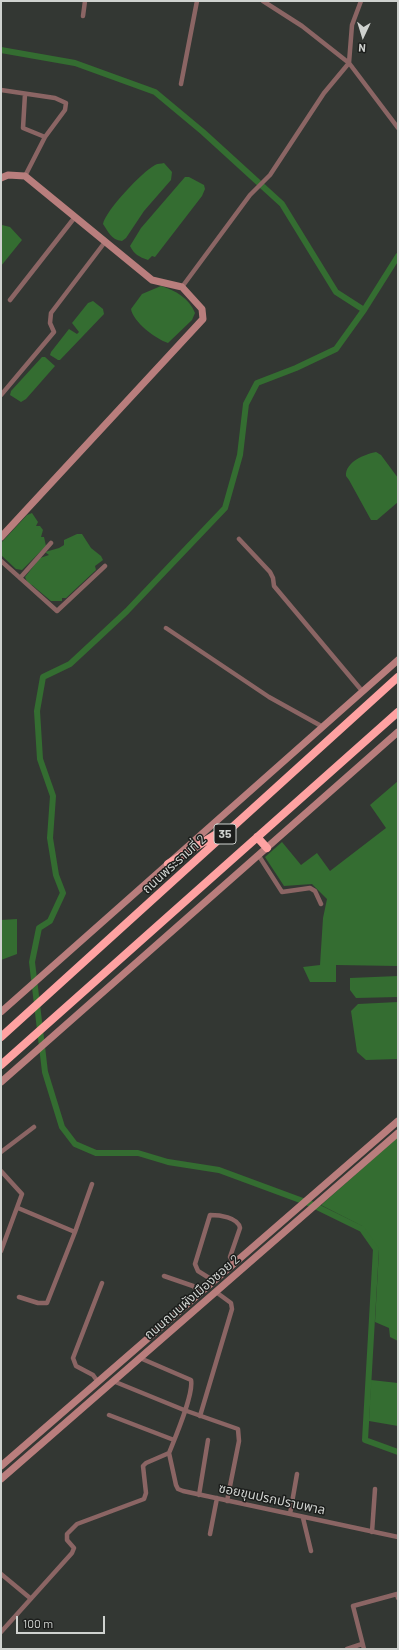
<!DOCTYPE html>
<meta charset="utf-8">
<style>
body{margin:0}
#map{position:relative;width:399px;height:1650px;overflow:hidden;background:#333733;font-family:Barlow,sans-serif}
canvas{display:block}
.frame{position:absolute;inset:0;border:2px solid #cfd2cf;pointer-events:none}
.north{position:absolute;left:343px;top:16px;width:40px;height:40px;-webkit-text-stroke:3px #1c1e1c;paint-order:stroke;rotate:184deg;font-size:11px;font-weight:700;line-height:16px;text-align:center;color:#cfd2cf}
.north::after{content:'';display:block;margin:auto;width:14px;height:18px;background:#cfd2cf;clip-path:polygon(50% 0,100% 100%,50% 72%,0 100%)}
.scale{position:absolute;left:16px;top:1616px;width:89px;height:18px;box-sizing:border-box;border:2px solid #cfd2cf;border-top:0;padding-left:5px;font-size:12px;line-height:14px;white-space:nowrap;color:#cfd2cf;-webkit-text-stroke:3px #1c1e1c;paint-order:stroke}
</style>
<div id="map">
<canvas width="399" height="1650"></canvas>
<div class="frame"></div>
<div class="north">N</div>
<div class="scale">100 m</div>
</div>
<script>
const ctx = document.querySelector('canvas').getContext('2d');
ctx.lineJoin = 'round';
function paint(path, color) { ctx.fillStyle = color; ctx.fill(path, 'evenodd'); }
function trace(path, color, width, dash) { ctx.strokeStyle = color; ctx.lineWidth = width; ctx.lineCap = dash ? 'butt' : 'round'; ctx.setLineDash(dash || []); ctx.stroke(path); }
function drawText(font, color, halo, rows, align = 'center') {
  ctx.font = font + ' Barlow,"Noto Sans Thai",sans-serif'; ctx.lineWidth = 3; ctx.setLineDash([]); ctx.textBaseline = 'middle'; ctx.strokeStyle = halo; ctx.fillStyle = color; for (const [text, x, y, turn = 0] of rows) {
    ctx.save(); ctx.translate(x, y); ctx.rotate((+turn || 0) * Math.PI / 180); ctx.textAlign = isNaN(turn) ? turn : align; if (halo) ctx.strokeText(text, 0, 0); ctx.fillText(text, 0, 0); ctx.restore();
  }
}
paint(new Path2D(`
 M164 163 172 172 171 180 144 211 126 238 122 241C111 240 108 231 103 224 106 210 142 172 155 165 158 163 161 164 164 163Z
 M185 177H189L204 185 205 189 202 196 155 257 152 256 148 260C139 257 134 254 130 246L141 228Z
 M2 225 10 227 22 240 1 266Z
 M161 286C175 290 190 299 195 313L192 320 168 343C156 339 133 322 131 309L142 294Z
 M93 301 103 309 104 314 60 360H58L50 355 51 352 69 329 77 334 79 332 72 323 88 303Z
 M42 357H45L55 366 26 399 21 402 10 395 11 391Z
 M376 452 381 455 398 478V502L377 520H371L349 480 346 476C345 462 365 454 376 452Z
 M32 513 38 522 36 526H40L43 530 41 537H44L46 546 22 570 16 569 1 555V543L27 515Z
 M77 534H82L91 548 101 556 103 560 95 566 96 570 66 598H62V601H51L32 585 28 584 25 577 40 558 49 555 45 552 59 548 64 545V540Z
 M398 781V966L336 965V982H310L303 967 320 965 323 918 327 899 312 884 284 886 265 857 282 842 301 865 317 853 330 871 386 828 370 805Z
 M17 919V954L1 960V920Z
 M398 976V997L356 998 350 990V978Z
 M398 1002V1059L366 1060 357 1052 351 1011 358 1004Z
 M398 1137V1341L390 1337 389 1328 375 1322 379 1250 362 1226 321 1205Z
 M371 1380 398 1383V1426L369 1421Z`), '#346d31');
trace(new Path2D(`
 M1 50 75 63 155 92 203 132 282 204 336 292 364 310 398 256
 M364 310 336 349 296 368 257 383 246 404 240 455 225 508 127 611 70 664 43 677 37 711 40 759 53 796 50 838 56 875 63 893 50 921 39 928 32 962 45 1072 62 1127 75 1144 96 1153H138L168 1162 219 1170 311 1204 362 1229 376 1249 365 1440 398 1452`), '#346d31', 6);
trace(new Path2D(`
 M361 1 352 25 349 63 398 128
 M83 16 85 1
 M181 84 197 1
 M1 90 55 98 66 103 65 110 45 137 25 176
 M25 94 23 128 45 137
 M182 287 250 195 270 175 324 93 349 63 302 26 263 1
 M10 300 75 217
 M1 395 54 332 50 323 51 313 105 242
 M239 539 270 572 273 578 274 586 363 692
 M1 561 57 611 105 566
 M20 578 51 543
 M166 628 269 697 323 727
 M259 856 282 892 310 888 315 891 321 904
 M1 1152 34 1127
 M1 1171 22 1194 1 1251
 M18 1208 75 1232
 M164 1276 193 1286 200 1293
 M214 1281 198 1271 195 1264 210 1215C219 1215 238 1217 240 1228L230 1257 234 1264
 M19 1297 38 1303H47L75 1232 92 1184
 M113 1381 184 1410 238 1429 239 1441 227 1501
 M98 1382 93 1375 76 1366 73 1358 102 1283
 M109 1415 174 1440
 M200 1416 232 1309 231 1303 216 1292
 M169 1453 176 1485 178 1489 183 1491 398 1537
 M199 1495 208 1440
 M290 1514 297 1474
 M303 1518 311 1551
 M372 1532 375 1489
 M210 1534 217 1498
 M1 1574 30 1598
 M1 1632 72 1553 74 1548 67 1540V1534L77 1524 144 1499 146 1493 143 1466 146 1463 169 1453C175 1438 194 1394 191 1380L140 1358
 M347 1649 362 1644
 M364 1649 353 1606 397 1594 398 1598`), '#8b6564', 4.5);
trace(new Path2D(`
 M1 178 8 175 25 176 152 280 182 287 202 309 203 319 1 537
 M1 1012 398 660
 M1 1082 398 732
 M1 1466 398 1121
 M1 1479 398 1133`), '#b97e7d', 7);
trace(new Path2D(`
 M257 837 267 848
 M168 864 223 830
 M1 1037 398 677
 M1 1065 398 712`), '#fea2a2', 8);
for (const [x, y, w] of [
 [225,834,22]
]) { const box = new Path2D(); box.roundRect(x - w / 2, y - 10, w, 20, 3); ctx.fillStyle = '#1c1e1c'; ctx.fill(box); trace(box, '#cfd2cf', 1); }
drawText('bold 12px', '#cfd2cf', null, [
 ["35",225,834]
]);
drawText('13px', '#cfd2cf', '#1c1e1c', [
 ["ถนนพระรามที่ 2",174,864,-42],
 ["ถนนถนนผังเมืองซอย 2",192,1297,-41],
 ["ซอยขุนปรกปราบพาล",272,1499,12]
]);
</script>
